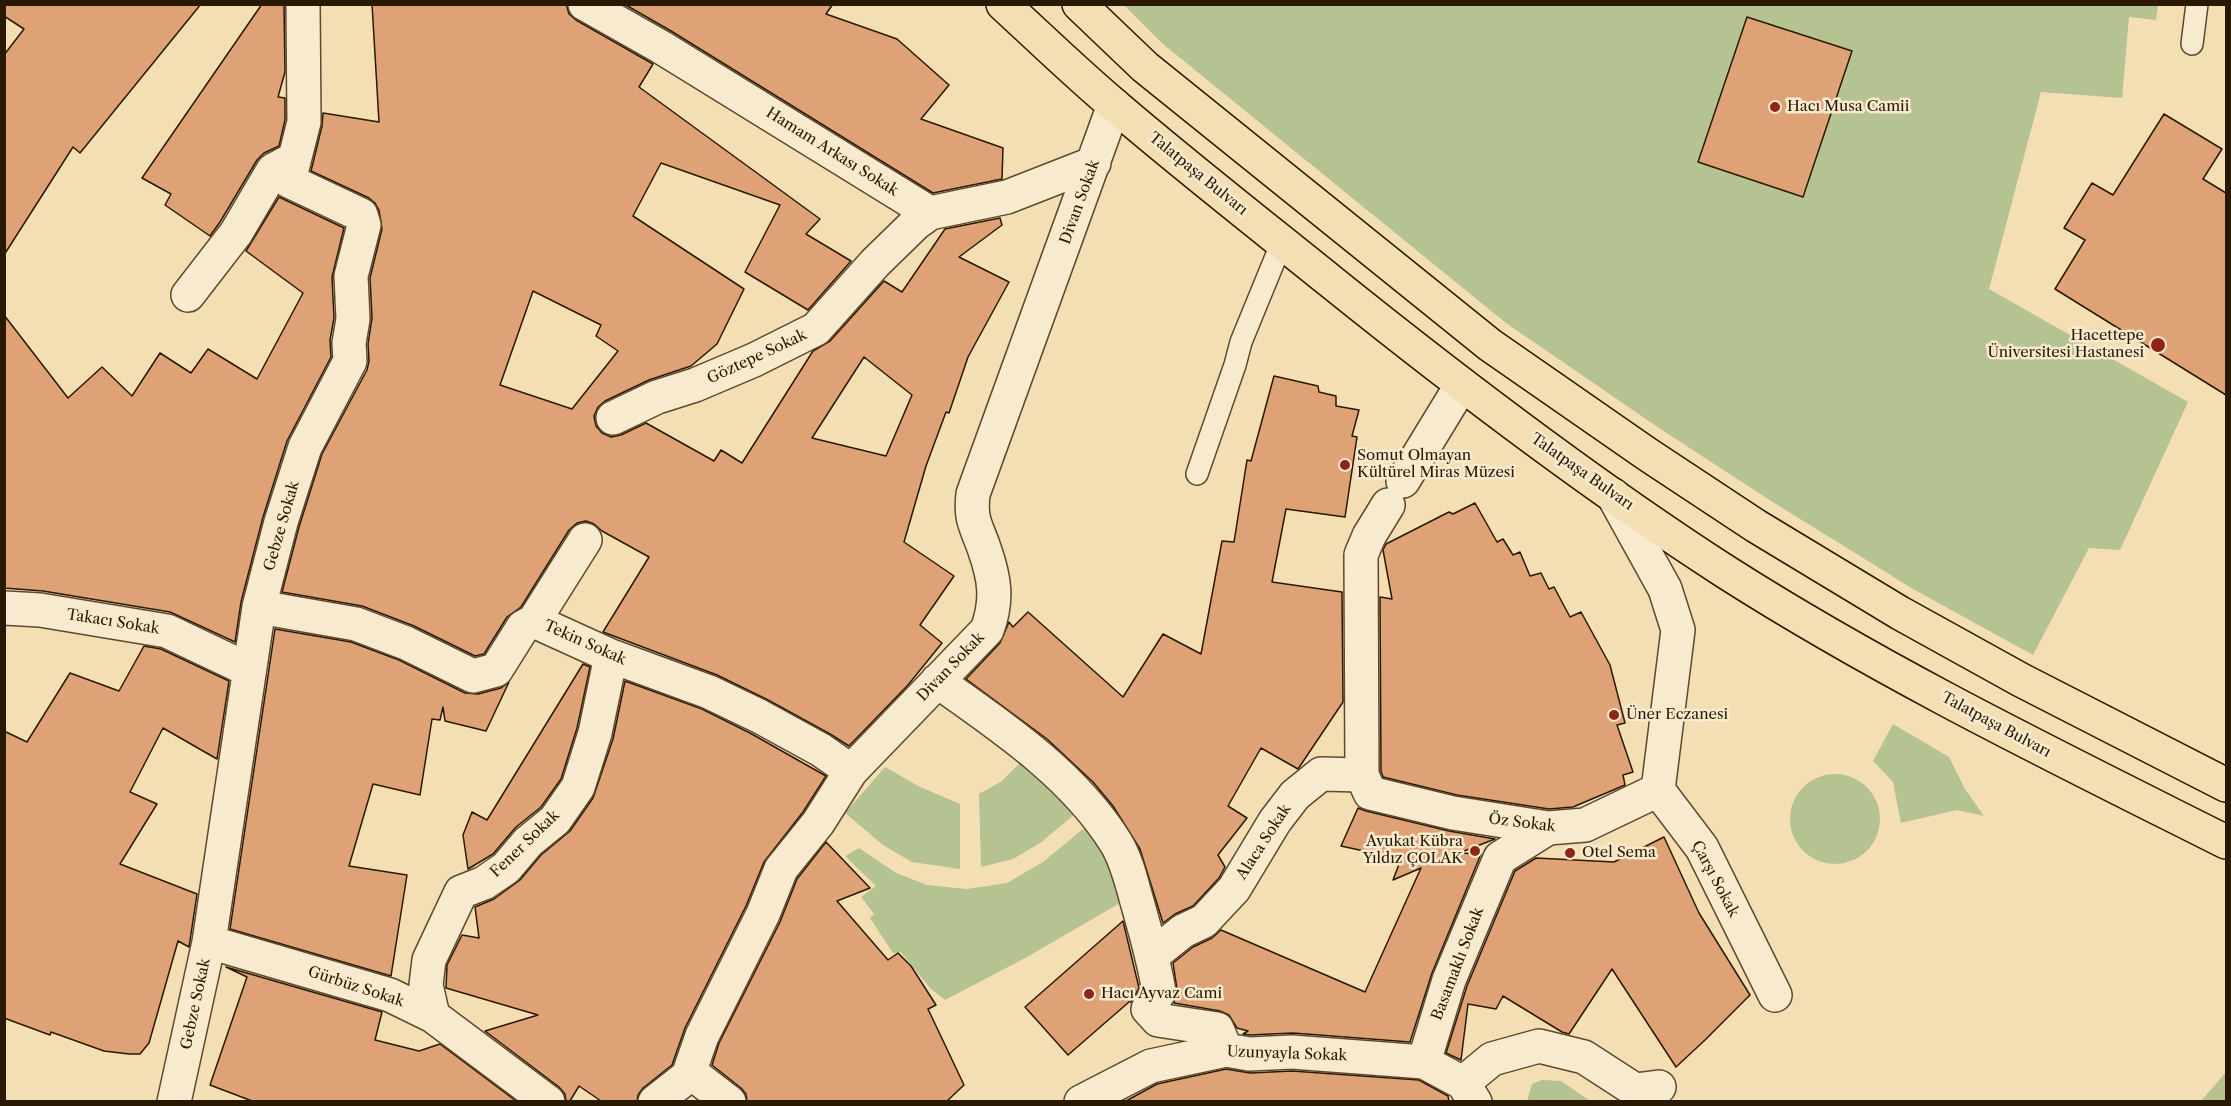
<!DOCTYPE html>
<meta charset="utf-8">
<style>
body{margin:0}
#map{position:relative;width:2231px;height:1106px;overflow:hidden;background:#f4deb4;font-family:"Libre Caslon Text",serif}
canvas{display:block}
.frame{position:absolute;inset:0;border:6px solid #291902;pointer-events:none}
</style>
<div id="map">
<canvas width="2231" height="1106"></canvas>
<div class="frame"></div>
</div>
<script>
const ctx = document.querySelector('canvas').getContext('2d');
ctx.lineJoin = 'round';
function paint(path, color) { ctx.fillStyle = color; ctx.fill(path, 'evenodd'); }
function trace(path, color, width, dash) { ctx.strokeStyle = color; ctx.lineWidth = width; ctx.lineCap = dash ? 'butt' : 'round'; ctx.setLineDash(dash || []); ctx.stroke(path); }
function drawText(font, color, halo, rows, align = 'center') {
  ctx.font = font + ' "Libre Caslon Text",serif'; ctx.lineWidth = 5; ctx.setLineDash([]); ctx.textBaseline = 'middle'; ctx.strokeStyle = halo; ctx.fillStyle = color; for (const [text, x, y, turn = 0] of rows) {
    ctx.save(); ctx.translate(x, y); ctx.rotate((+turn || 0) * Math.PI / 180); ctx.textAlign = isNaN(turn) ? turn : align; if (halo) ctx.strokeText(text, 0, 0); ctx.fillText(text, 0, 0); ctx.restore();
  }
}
paint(new Path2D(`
 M1124 5H2158L2156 20 2129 17 2122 98 2041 92 1989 289 2188 402 2120 550 2089 548 2033 655 1913 589 1768 499 1662 430 1506 323 1163 44Z
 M1893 724 1949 757 1965 789 1984 816 1957 810 1901 823 1893 782 1873 761Z
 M1023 760 1081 809 1040 843 1013 859 981 867 979 794 1002 781Z
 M885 767 918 786 960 804V869L912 862 883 845 845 813Z
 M1790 819a45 45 0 1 1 90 0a45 45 0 1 1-90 0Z
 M1089 824 1116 864 1120 903 1027 957 945 1000 930 988 901 952 893 953 870 918 874 914 861 897 876 886 845 856 859 848 896 873 927 885 967 889 1007 883 1043 862Z
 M2226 1072V1101H2201Z
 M1542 1080 1561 1081 1590 1101H1527L1532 1084Z`), '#b5c291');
const building = new Path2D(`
 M4 4H201L80 153 73 147 4 255V55L24 29 4 16Z
 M262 4H284L285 72 278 97 285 98V120L279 146 264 153 257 160 220 222 210 236 165 205 171 194 142 178Z
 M372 4H566L569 14 576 20 653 64 639 87 820 219 806 234 851 261 808 310 745 272 780 205 661 163 633 216 744 289 717 344 691 366 649 380 605 401 598 407 594 416 596 426 602 433 611 437 621 435 646 423 714 461 721 450 742 463 813 351 830 341 884 281 902 292 945 229 1000 218 1002 225 959 257 1009 282 968 357 949 413 946 412 926 466 904 542 954 576 920 625 942 643 908 685 849 746 830 734 768 700 717 675 603 632 649 557 602 531 594 524 586 521 577 523 569 530 521 607 507 617 484 654 475 656 414 626 362 606 282 592 299 527 322 454 367 370 369 361 368 344 372 318 370 278 382 229 379 210 375 203 369 198 311 171 322 126 323 113 379 122ZM533 291 601 325 596 336 618 351 572 409 500 385ZM864 357 912 395 886 456 812 438Z
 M624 4H833L826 14 897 39 949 85 921 119 1003 148 1002 179 933 193 671 31Z
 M1747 17 1852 51 1803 197 1698 162Z
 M2164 114 2222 149 2203 179 2226 193V395L2055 289 2085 240 2064 228 2092 183 2113 195Z
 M279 197 344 228 332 277 334 318 330 340 331 357 287 441 263 517 241 602 235 642 170 612 43 591 4 588V315L68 398 102 367 132 396 160 353 191 373 208 349 257 379 303 293 246 251Z
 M1274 376 1318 386 1319 392 1336 396V406L1359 410 1352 436 1357 437 1345 517 1286 509 1272 582 1342 592 1343 702 1298 769 1261 748 1228 806 1247 818 1218 855 1225 867 1219 878 1193 906 1175 914 1163 923 1140 849 1113 806 1093 782 1047 739 966 679 1000 643 1009 622 1013 627 1028 612 1123 697 1163 634 1201 654 1222 541 1234 542 1247 460 1251 461Z
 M1475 503 1497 542 1503 539 1513 555 1520 552 1530 576 1541 573 1549 589 1554 587 1570 617 1581 612 1610 665 1625 723 1617 725 1633 772 1623 775 1625 785 1573 807 1549 809 1457 795 1383 777 1381 771 1380 597 1392 599 1383 550 1386 544 1449 512 1453 514Z
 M275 629 351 642 399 660 465 693 478 694 501 688 509 682 486 731 445 721 443 707 440 720 432 719 420 795 373 784 349 866 407 875 391 976 230 929Z
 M144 646 161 649 229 681 217 759 163 728 130 792 157 804 120 864 197 894 189 947 178 941 149 1043 140 1054H129L104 1051 51 1032 50 1035 4 1018V731L27 742 70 673 119 691Z
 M583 664 590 667 577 728 561 779 541 807 516 827 493 854 468 869 463 835 472 812 487 820Z
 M625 681 702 709 750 733 826 776 803 812 764 862 746 906 685 1028 672 1065 643 1088 638 1095 637 1101H601L579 1086 570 1101H566L565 1094 559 1087 485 1031 538 1015 446 988 447 965 462 935 479 938 475 907 494 899 520 880 541 855 570 831 593 798 613 739Z
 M1358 808 1366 811 1449 831 1495 839 1459 853 1481 854 1432 973 1410 1042 1293 1033 1250 1035 1243 1034 1248 1031 1237 1028 1229 1015 1220 1011 1174 1003 1177 989 1173 963 1193 947 1212 938 1221 930 1365 992 1421 868 1393 880 1401 859 1341 846Z
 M1664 837 1699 913 1750 995 1705 1040 1676 1067 1612 969 1569 1034 1562 1032 1503 996 1496 1009 1468 1004 1461 1060 1446 1053 1467 986 1515 871 1536 858 1614 862Z
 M826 842 870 888 837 901 888 960 898 953 911 966 936 1005 928 1009 964 1085 947 1101H747L746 1094 741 1088 712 1065 719 1043 780 922 797 879Z
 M1123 921 1139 988 1131 1002H1129L1068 1055 1025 1007Z
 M226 967 382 1012 375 1040 419 1051 440 1044 516 1101H252L210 1085 247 977Z
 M1226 1069 1250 1073 1292 1071 1419 1080 1448 1096 1449 1101H1126L1157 1084Z`);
paint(building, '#dfa277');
trace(building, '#291902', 1.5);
const lane = new Path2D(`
 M2192 44 2197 4
 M1197 474 1235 365 1241 342 1282 242`);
const street = new Path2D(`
 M585 4 661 47 930 213 1007 197 1094 163
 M188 295 236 233 273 170 294 159
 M613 418 657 397 695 385 754 360 816 329 875 263 916 223 930 213
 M1403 481 1461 386
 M1613 495 1665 589 1678 630 1658 790 1702 848 1775 995
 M259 607 356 624 406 643 473 676 496 670 523 627 534 621 611 656 709 692 759 716 821 750 851 771
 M4 608 40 610 167 631 249 670
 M534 621 585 540
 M937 681C1001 726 1074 775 1116 843 1126 859 1131 880 1136 898 1145 930 1154 960 1159 992L1148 1009 1158 1020 1217 1029 1226 1050
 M1362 775 1361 555 1369 536 1388 505
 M209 942 390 995 433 1016 548 1102
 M1153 955 1183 931 1204 921 1234 889 1275 821 1295 795 1321 774 1362 775 1370 793 1453 813 1548 828 1585 825 1658 790
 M433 1016 426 985 429 960 461 892 484 883 506 868 528 842 555 820 578 787 595 733 611 656
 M1424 1062 1449 980 1500 858 1548 828
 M690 1072 729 1102
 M1463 1083 1492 1059 1539 1046 1584 1057 1635 1090 1659 1087
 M174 1102 209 942 259 607 281 522 305 447 350 361 349 343 353 319 351 276 364 225 361 215 289 181 304 122 303 4
 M655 1102 688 1076 702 1036 763 914 781 869 818 823 851 771 987 630C998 600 995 579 984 548 976 525 970 520 973 494L1114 105
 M1081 1102 1151 1066 1226 1050 1249 1054 1292 1052 1424 1062 1463 1083 1475 1102`);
const primary = new Path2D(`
 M1003 4C1040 38 1076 73 1114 105 1184 165 1257 222 1329 280 1457 383 1588 483 1726 572 1886 674 2057 757 2226 842
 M1079 4 1145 67 1490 345 1647 454 1756 526 1900 613 2021 680 2226 785`);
trace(lane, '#5c4a2e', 24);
trace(street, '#5c4a2e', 36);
trace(primary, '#291902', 36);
trace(lane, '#f8eace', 21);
trace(street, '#f8eace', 33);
trace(primary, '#f4deb4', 33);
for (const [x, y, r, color] of [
 [1775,107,6,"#8f2418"],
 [2158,345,8,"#8f2418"],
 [1345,465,6,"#8f2418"],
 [1614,715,6,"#8f2418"],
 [1475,851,6,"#8f2418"],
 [1570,853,6,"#8f2418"],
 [1089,994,6,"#8f2418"]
]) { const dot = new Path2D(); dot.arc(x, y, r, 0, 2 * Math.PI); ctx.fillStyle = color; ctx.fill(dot); trace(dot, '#f8eace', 2); }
drawText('15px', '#291902', '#f8eace', [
 ["Hacı Musa Camii",1787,107],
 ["Hacettepe",2144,336,"right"],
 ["Üniversitesi Hastanesi",2144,353,"right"],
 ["Somut Olmayan",1357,456],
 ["Kültürel Miras Müzesi",1357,473],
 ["Üner Eczanesi",1626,715],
 ["Avukat Kübra",1463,842,"right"],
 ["Yıldız ÇOLAK",1463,859,"right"],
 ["Otel Sema",1582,853],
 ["Hacı Ayvaz Cami",1101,994]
], 'left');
drawText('15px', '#291902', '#f8eace', [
 ["Hamam Arkası Sokak",832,152,32],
 ["Talatpaşa Bulvarı",1198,174,39],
 ["Divan Sokak",1080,202,-70],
 ["Göztepe Sokak",757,357,-25],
 ["Talatpaşa Bulvarı",1582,472,35],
 ["Gebze Sokak",282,526,-74],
 ["Takacı Sokak",113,622,9],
 ["Tekin Sokak",585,643,24],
 ["Divan Sokak",951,667,-46],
 ["Talatpaşa Bulvarı",1996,725,28],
 ["Öz Sokak",1522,823,7],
 ["Alaca Sokak",1264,842,-57],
 ["Fener Sokak",525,844,-44],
 ["Çarşı Sokak",1715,879,62],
 ["Basamaklı Sokak",1458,964,-69],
 ["Gürbüz Sokak",356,987,18],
 ["Gebze Sokak",196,1004,-78],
 ["Uzunyayla Sokak",1287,1054,2]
]);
</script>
